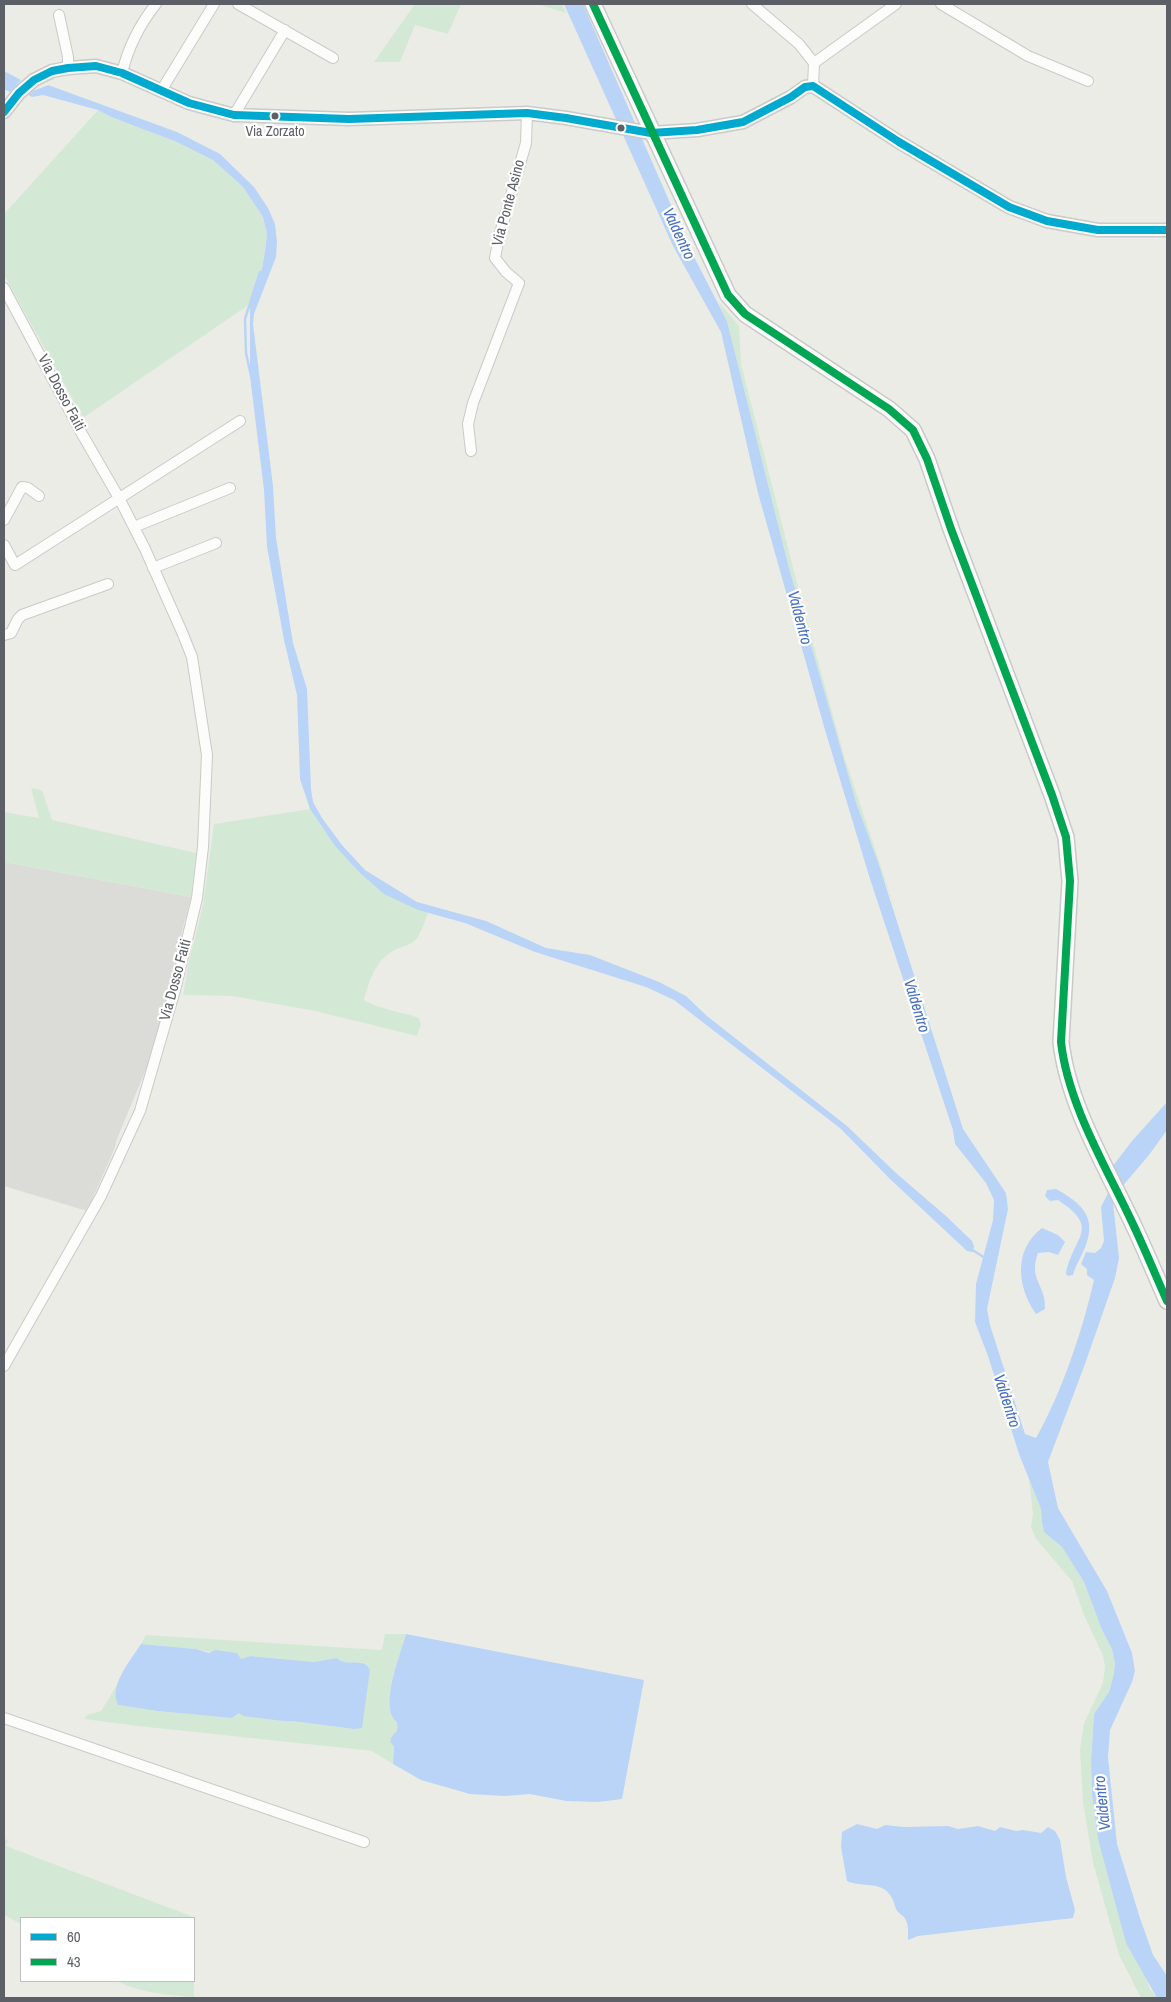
<!DOCTYPE html>
<style>
body{margin:0}
#map{position:relative;width:1171px;height:2002px;overflow:hidden;background:#ecece7;font-family:"Archivo Narrow",sans-serif}
canvas{display:block}
.frame{position:absolute;inset:0;border:5px solid #5c5f65;pointer-events:none}
.legend{position:absolute;left:20px;top:1917px;width:175px;height:65px;box-sizing:border-box;background:#fff;border:1px solid #bebfc1;margin:0;padding:6px 9px;list-style:none;font-size:15px;color:#5c5f65}
.legend li{display:flex;align-items:center;gap:10px;height:25px}
.legend b{width:25px;border:1px solid #bebfc1}
</style>
<div id="map">
<canvas width="1171" height="2002"></canvas>
<div class="frame"></div>
<ul class="legend">
<li><b style="height:6px;background:#00a9ce"></b>60</li>
<li><b style="height:6px;background:#00a651"></b>43</li>
</ul>
</div>
<script>
const ctx = document.querySelector('canvas').getContext('2d');
ctx.lineJoin = 'round';
function paint(path, color) { ctx.fillStyle = color; ctx.fill(path, 'evenodd'); }
function trace(path, color, width, dash) { ctx.strokeStyle = color; ctx.lineWidth = width; ctx.lineCap = dash ? 'butt' : 'round'; ctx.setLineDash(dash || []); ctx.stroke(path); }
function drawText(font, color, halo, rows, align = 'center') {
  ctx.font = font + ' "Archivo Narrow",sans-serif'; ctx.lineWidth = 4.5; ctx.setLineDash([]); ctx.textBaseline = 'middle'; ctx.strokeStyle = halo; ctx.fillStyle = color; for (const [text, x, y, turn = 0] of rows) {
    ctx.save(); ctx.translate(x, y); ctx.rotate((+turn || 0) * Math.PI / 180); ctx.textAlign = isNaN(turn) ? turn : align; if (halo) ctx.strokeText(text, 0, 0); ctx.fillText(text, 0, 0); ctx.restore();
  }
}
paint(new Path2D(`
 M4 862 191 897 175 958 168 998 151 1057 117 1139 114 1150 87 1211 4 1186Z`), '#dbdbd7');
paint(new Path2D(`
 M415 4H461L448 34 415 25 400 62H374Z
 M537 4H562L566 13Z
 M98 110 111 117 177 142 213 160 243 187 263 217 267 234 262 269 250 304 83 418 4 275V214Z
 M718 301 739 326 741 364 805 614 845 759 897 915 856 802 789 568 727 321Z
 M31 788 42 790 52 820 196 853 191 897 4 862V812L39 818Z
 M310 809 335 846 406 904 428 913C425 921 422 931 417 938 412 945 404 946 397 949 376 958 370 979 364 1000 379 1009 402 1012 419 1018L421 1024 417 1036 315 1011 232 996 183 995 189 961 203 905 214 824Z
 M1029 1479 1041 1509 1042 1523 1044 1532 1062 1547 1084 1582 1102 1630 1112 1649 1115 1664 1113 1678 1109 1692 1094 1714 1091 1761 1092 1795 1098 1839 1150 1989 1157 1998H1141L1119 1955 1093 1863 1083 1802 1080 1750 1084 1723 1103 1683 1105 1666 1103 1656 1084 1615 1072 1581 1036 1539 1031 1527 1033 1514Z
 M385 1634H406C401 1653 378 1708 397 1722 398 1734 396 1730 391 1738L390 1742 394 1745 393 1764 372 1751 354 1749 138 1726 84 1719 87 1715 101 1711 117 1685 116 1700 118 1705 157 1711 232 1718 239 1713 283 1721H292L354 1729 361 1662C352 1663 344 1665 337 1658L314 1662 250 1656 241 1659 196 1649 141 1644 146 1635 382 1650Z
 M4 1839 8 1840 6 1846 191 1916 192 1918H21V1924L4 1915Z
 M194 1966V1997C167 1995 141 1993 116 1981H194Z`), '#d4e9d5');
paint(new Path2D(`
 M564 4H583L692 253 727 321 789 568 856 802 879 865 963 1129 1006 1193 1008 1209 987 1309 990 1325 1025 1434 1036 1438C1062 1392 1082 1332 1094 1280L1087 1275V1269L1081 1264 1086 1252 1095 1253 1101 1248 1104 1241 1101 1207 1109 1191 1113 1203 1119 1258 1115 1278 1085 1364 1048 1462 1058 1508 1107 1591 1132 1653 1135 1671 1132 1682 1110 1730 1108 1757 1117 1844 1140 1918 1153 1955 1167 1976V1998H1157L1126 1943 1098 1839 1092 1795 1091 1761 1094 1714 1109 1692 1113 1678 1115 1664 1112 1649 1102 1630 1084 1582 1062 1547 1044 1532 1042 1523 1041 1509 1019 1454 988 1356 975 1322 976 1284 993 1220 994 1200 986 1183 955 1144 953 1130 870 879 825 730 758 493 721 332 673 246Z
 M4 71 21 80 10 92 4 89Z
 M48 85 177 132 220 154 254 187 268 208 275 224 277 242 276 257 254 314 253 324 273 486 276 538 293 643 307 689 311 789 313 802 322 818 342 845 365 870 417 902 486 921 546 948 590 955 659 982 686 996 707 1016 847 1126 896 1173 946 1216 972 1241 974 1246 973 1252 967 1251 890 1179 841 1129 674 1000 646 987 535 952 465 923 418 910 384 894 360 873 335 846 310 809 300 779 297 695 284 640 267 547 264 490 250 376V304L262 269 265 250 267 234 263 217 243 187 213 160 177 142 111 117 98 110 43 95 32 97 28 95 33 91Z
 M1167 1102V1130L1149 1155 1120 1189 1109 1171 1132 1141Z
 M1056 1189C1083 1204 1098 1218 1084 1250 1080 1259 1076 1265 1073 1275L1068 1276 1066 1274C1073 1236 1102 1229 1058 1200L1050 1201 1045 1196 1047 1190Z
 M1042 1228 1058 1235 1065 1242 1058 1255 1049 1252 1038 1253C1028 1280 1046 1284 1045 1309L1036 1314C1017 1287 1013 1250 1042 1228Z
 M406 1634 644 1680 622 1799 598 1802 566 1801 530 1794 505 1796 470 1794 421 1780 393 1764 394 1746 390 1742 391 1738C396 1730 398 1734 397 1722 378 1708 401 1653 406 1634Z
 M141 1644 196 1649 209 1653 216 1650 237 1653 241 1659 250 1656 314 1662 337 1658C347 1668 363 1656 370 1670L362 1728 354 1729 292 1721H283L243 1716 239 1713 232 1718 157 1711 118 1705C108 1686 131 1660 141 1644Z
 M857 1824 877 1829 885 1825 904 1827 948 1826 958 1829 978 1826 995 1831 1000 1827 1016 1831 1023 1830 1041 1833 1048 1827 1055 1831 1060 1840 1066 1877 1075 1910 1073 1918 918 1936 908 1940C908 1931 909 1924 904 1917 901 1914 898 1913 896 1909 894 1905 894 1901 892 1898 883 1880 862 1888 847 1881L841 1847 842 1832Z`), '#bad4f7');
trace(new Path2D(`
 M251 376 246 353 245 319 260 272
 M971 1249 985 1258`), '#bad4f7', 2.5);
const minor = new Path2D(`
 M238 4 333 58
 M752 4 799 44 814 63 813 86
 M941 4 1028 56 1088 81
 M59 15 68 57V68
 M814 63 896 4
 M122 73C128 48 140 24 156 4
 M161 91 214 4
 M234 115 285 30
 M4 288 82 434 119 498 145 549 182 632 192 657 207 755 203 847 197 898 175 990 140 1111 101 1196 4 1366
 M471 451 468 424 473 403 519 283 506 272 495 258 499 237 526 143 527 113
 M4 520 22 487 28 488 39 496
 M134 527 230 488
 M4 545 15 565 240 421
 M153 568 216 543
 M4 635 11 633 18 619 22 615 108 584
 M4 1718 364 1842`);
const tertiary = new Path2D(`
 M4 112 19 93 34 80 52 71 68 68 96 66 122 73 189 103 234 115 349 119 527 113 566 118 651 133 697 130 743 122 791 97 805 87 813 86 899 142 1009 207 1047 221 1098 230H1167`);
const secondary = new Path2D(`
 M593 4 728 295 745 314 754 320 889 409 913 430 927 459 951 529 1052 795 1066 837 1070 881 1061 1042C1068 1104 1105 1165 1131 1220 1144 1247 1155 1274 1167 1301`);
trace(minor, '#c9cac9', 12);
trace(tertiary, '#c9cac9', 15);
trace(secondary, '#c9c9c8', 18);
trace(minor, '#fcfcfb', 10);
trace(tertiary, '#fcfcfb', 12);
trace(secondary, '#fcfcfb', 15);
trace(new Path2D(`
 M4 112 19 93 34 80 52 71 68 68 96 66 122 73 189 103 234 115 349 119 527 113 566 118 651 133 697 130 743 122 791 97 805 87 813 86 899 142 1009 207 1047 221 1098 230H1167`), '#00a9ce', 8);
trace(new Path2D(`
 M593 4 728 295 745 314 754 320 889 409 913 430 927 459 951 529 1052 795 1066 837 1070 881 1061 1042C1068 1104 1105 1165 1131 1220 1144 1247 1155 1274 1167 1301`), '#00a651', 8);
for (const [x, y, r, color] of [
 [275,116,4.5,"#5c5f65"],
 [621,128,4.5,"#5c5f65"]
]) { const dot = new Path2D(); dot.arc(x, y, r, 0, 2 * Math.PI); ctx.fillStyle = color; ctx.fill(dot); trace(dot, '#fff', 2); }
drawText('14px', '#5c5f65', '#fff', [
 ["Via Zorzato",275,132]
]);
drawText('15px', '#5c5f65', '#fff', [
 ["Via Ponte Asino",509,203,-75],
 ["Via Dosso Faiti",61,393,62],
 ["Via Dosso Faiti",176,980,-75]
]);
drawText('italic 16px', '#476fc2', '#fff', [
 ["Valdentro",678,234,65],
 ["Valdentro",799,618,75],
 ["Valdentro",916,1006,73],
 ["Valdentro",1006,1401,72],
 ["Valdentro",1103,1803,-96]
]);
</script>
